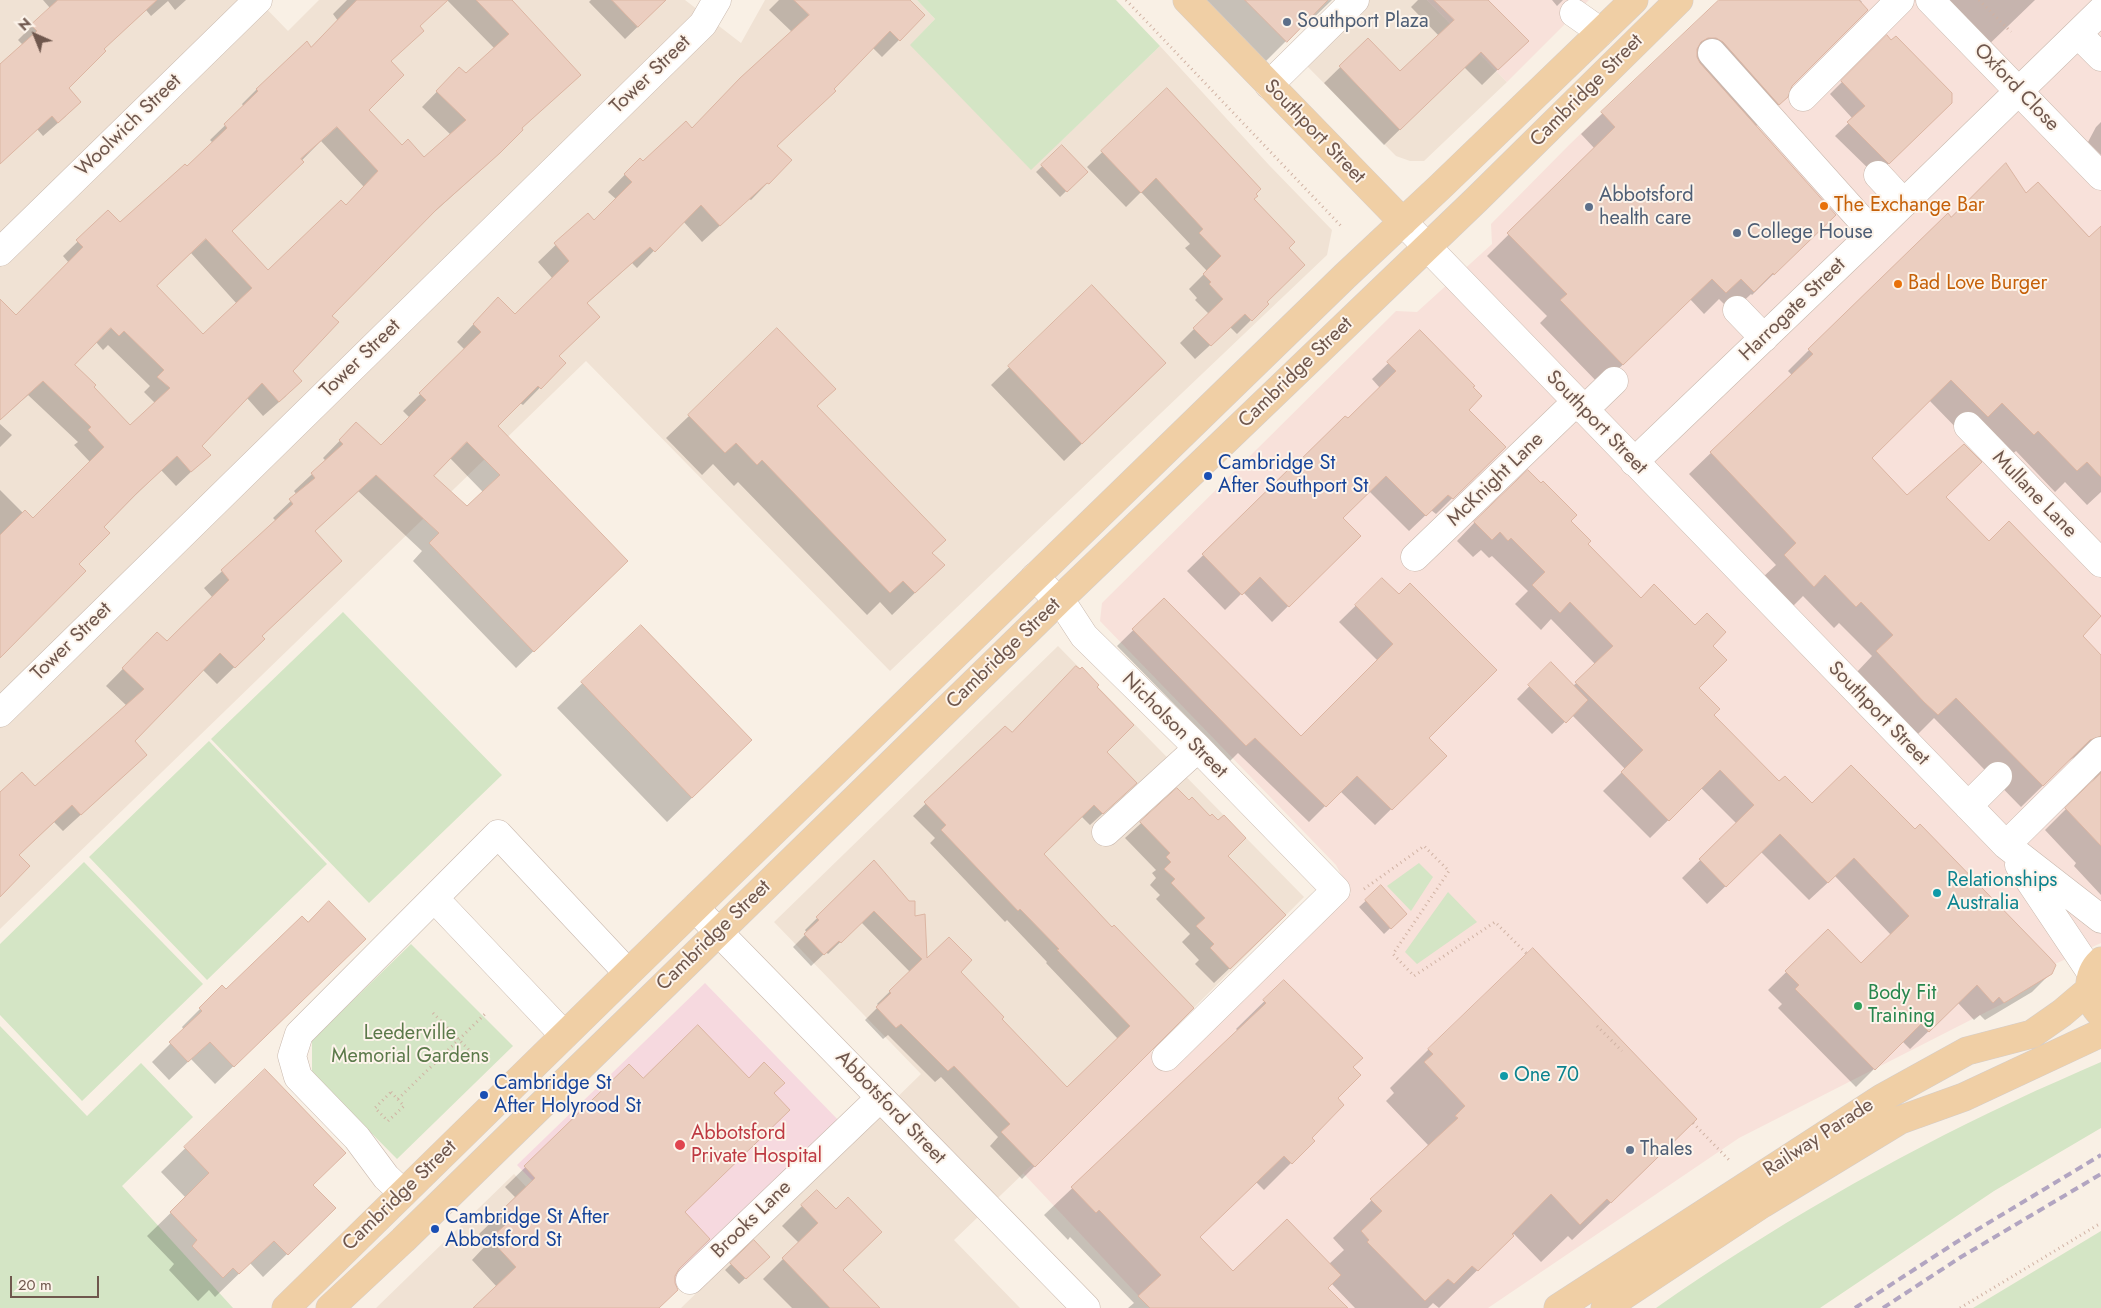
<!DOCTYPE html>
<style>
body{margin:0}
#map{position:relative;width:2101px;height:1308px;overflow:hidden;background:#f9f0e5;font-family:Jost,sans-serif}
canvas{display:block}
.north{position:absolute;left:10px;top:10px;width:50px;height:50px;-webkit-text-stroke:4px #fdf4eb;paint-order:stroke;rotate:316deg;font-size:14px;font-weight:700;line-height:20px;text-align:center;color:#6f574d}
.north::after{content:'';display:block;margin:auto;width:18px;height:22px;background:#6f574d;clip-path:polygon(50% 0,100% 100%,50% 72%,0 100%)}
.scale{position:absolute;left:10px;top:1276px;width:89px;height:22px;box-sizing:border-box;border:2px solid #6f574d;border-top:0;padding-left:6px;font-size:15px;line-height:18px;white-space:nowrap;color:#6f574d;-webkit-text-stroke:4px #fdf4eb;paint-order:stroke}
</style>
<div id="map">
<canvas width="2101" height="1308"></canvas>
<div class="north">N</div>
<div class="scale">20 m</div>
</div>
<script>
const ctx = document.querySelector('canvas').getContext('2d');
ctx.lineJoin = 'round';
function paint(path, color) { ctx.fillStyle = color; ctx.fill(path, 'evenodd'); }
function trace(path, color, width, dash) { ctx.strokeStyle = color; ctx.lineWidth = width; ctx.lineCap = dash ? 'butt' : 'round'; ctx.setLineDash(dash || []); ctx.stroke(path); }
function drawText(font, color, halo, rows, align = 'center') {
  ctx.font = font + ' Jost,sans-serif'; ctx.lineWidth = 4; ctx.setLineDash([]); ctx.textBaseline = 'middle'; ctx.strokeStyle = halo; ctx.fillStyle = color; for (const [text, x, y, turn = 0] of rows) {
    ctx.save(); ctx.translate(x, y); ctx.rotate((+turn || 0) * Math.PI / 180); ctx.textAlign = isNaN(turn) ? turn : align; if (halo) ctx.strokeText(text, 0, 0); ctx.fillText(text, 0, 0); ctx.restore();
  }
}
paint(new Path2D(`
 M0 0H258L288 31 319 0H685L741 43 765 0H917L935 19 911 45 1031 169 1160 46 1269 165 1332 230 1327 255 890 671 586 361 0 929Z
 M1369 0H1427L1507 82 1424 161H1410L1396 156 1304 63Z
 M1058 646 1304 897 1151 1051 954 1240 1020 1308H681L921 1074 774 922Z
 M514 1174 642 1308H376Z`), '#f0e2d4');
paint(new Path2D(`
 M1427 0H1589L1507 82Z
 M1719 0H2101V943L2055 964 2052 974 2048 977 2004 1003 1739 1138 1488 1308H1150L1023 1173 1151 1051 1166 1069 1351 893 1336 865 1100 621 1102 603 1396 311 1417 312 1492 244 1491 224 1569 145Z`), '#f8e1da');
paint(new Path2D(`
 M705 983 843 1125 655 1308 517 1165Z`), '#f6d9df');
paint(new Path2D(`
 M917 0H1116L1160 46 1031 170 910 45 935 19Z
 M343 612 502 775 369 903 211 739Z
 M209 741 327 864 207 980 89 857Z
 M84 862 203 984 82 1101 0 1015V944Z
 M1419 863 1433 877 1411 911 1387 886Z
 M1448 892 1477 922 1417 964 1405 952Z
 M411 944 513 1046 397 1159 312 1073V1040Z
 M0 1026 87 1116 141 1063 193 1117 122 1186 233 1308H0Z
 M2101 1062V1128L1994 1191 1820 1308H1656C1769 1229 1890 1159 2014 1101 2043 1087 2072 1075 2101 1062Z
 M2101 1231V1308H1973Z`), '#d4e5c5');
paint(new Path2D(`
 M43 0H186L175 10 168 1 151 16 146 10 103 49 67 88 66 116 43 136 37 129 0 163V65L23 45 18 40 50 8Z
 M347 0H510L521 130 483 168 421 224 330 316 291 371 286 396 263 416 247 398 201 446 209 455 176 486 161 470 103 527 77 564 0 656V490L23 513 33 520 90 462 74 445 78 442 28 395 0 420V329L16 317 69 263 63 256 108 212 120 224 187 168 213 143 210 140 244 107 242 104 257 89 311 48 338 21 333 14ZM447 0 495 49 466 75 459 69 422 107 451 135 424 159 402 147 368 110 389 62 419 26ZM321 141 364 187 346 206 268 271 231 232ZM191 253 237 304 203 336 155 286ZM96 342 103 350 108 345 150 386 144 392 155 403 130 427 73 365Z
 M591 0H661L653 12 625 39 589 2Z
 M779 0H909L924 15 882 57 872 47 776 147 790 160 751 200 749 199 702 242 683 221 637 268 632 263 586 304 558 357 564 363 523 405 520 403 496 426 609 578 516 668 413 561 422 551 358 491 314 532 261 637 263 639 217 684 202 669 133 741 146 755 63 831 54 822 18 855 0 895V794L35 788 127 706 106 686 157 634 167 643 213 598 204 588 276 521 273 518 297 495 294 491 326 461 323 458 356 424 381 447 410 418 403 411 465 350 457 342 481 316 515 315 553 279 538 262 588 214 594 222 616 199 608 192 640 159 643 163 692 130 792 32 769 10ZM450 458 483 492 467 508 433 476Z
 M1196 0H1332L1304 27 1302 25 1261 66Z
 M1418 0H1486L1527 41 1482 85 1464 67 1384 145 1324 83 1368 40 1400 73 1439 36 1411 7Z
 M1552 0H1563L1557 6Z
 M1721 0H1860L1862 2 1791 85 1787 96 1755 127 1834 215 1752 295 1751 294 1732 312 1719 299 1704 314 1690 299 1601 386 1540 323 1547 316 1487 256 1595 149 1581 134Z
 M1929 0H2035L1980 53Z
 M1887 37 1951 103 1876 176 1835 136 1853 119 1830 94Z
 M1167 89 1254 194 1253 200 1287 249 1266 302 1267 304 1237 334 1230 327 1195 359 1180 343 1209 314 1195 300 1197 298 1189 289 1207 271 1185 248 1190 244 1141 192 1126 207 1087 167Z
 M2101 122V155L2088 142 2096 127Z
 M1062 147 1086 172 1060 197 1036 172Z
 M2038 184 2101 249V492L2087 505 2065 482 2055 492 2016 451 2011 455 1966 438 1929 400 1870 458 1907 497H1944L2101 656V895L2074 866 2076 863 2045 830 2091 784 2095 777V769L2083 757H2075L2068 761 2021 807 1934 718 1916 736 1856 673 1872 656 1839 623 1834 628 1803 596 1792 607 1763 577 1776 565 1689 474 1792 375 1788 371 1809 350 1951 219 2025 195Z
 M1092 287 1147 381 1064 461 991 385Z
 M1420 332 1467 410 1488 463 1436 514 1431 510 1409 531 1369 491 1341 518 1359 536 1272 622 1243 592 1225 610 1187 571 1293 467 1294 468 1348 420 1380 388 1372 379Z
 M816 407 931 553 920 588 892 615 880 602 867 615 738 482 734 486 713 464 702 475 666 438 689 416Z
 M0 424 12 435 0 447Z
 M1569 521 1586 544 1641 599 1711 646 1697 688 1712 715 1779 783 2051 973 2032 992 1985 1020 1980 1015 1974 1020 1958 1003 1910 1049 1902 1041 1856 1087 1778 1008 1782 1004 1768 990 1828 931 1861 965 1891 935 1835 876 1809 900 1761 852 1707 904 1682 878 1737 824 1701 788 1650 838 1603 791 1625 769 1572 715 1552 734 1517 699 1551 664 1573 686 1596 665 1551 619 1541 630 1515 604 1528 591 1492 556 1489 558 1481 550 1473 557 1457 541 1475 522Z
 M1382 580 1399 596 1427 738 1445 756 1375 825 1340 791 1309 822 1238 753 1230 761 1117 646 1164 600 1301 738 1378 661 1339 622Z
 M641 626 726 765 667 822 557 708Z
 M1095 687 1105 752 1123 795 1090 825 1081 816 1042 854 1112 929 1192 1008 1022 1179 990 1146 998 1137 941 1077 935 1082 888 1035 883 1039 865 1020 879 1006 877 1004 910 972 861 922 828 954 826 952 811 966 793 947 807 933 805 930 874 862 914 918 926 961 959 972 1000 1019 1067 1089 1118 1039 1046 963 1047 962 1007 920 1005 922 930 843 935 838 913 816 1005 727 1011 734Z
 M1177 790 1227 856 1269 931 1214 983 1195 964 1199 960 1182 942 1190 934 1156 899 1160 895 1150 885 1156 878 1152 873 1156 870 1125 838Z
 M1381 887 1405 914 1384 934 1359 907Z
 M346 957 215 1084 191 1059 169 1080 152 1062 184 1030 182 1027 222 987 226 991Z
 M1284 982 1351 1068 1336 1098 1310 1138 1313 1141 1264 1190 1256 1182 1199 1237 1233 1273 1329 1264 1344 1250 1333 1238 1428 1145 1386 1101 1394 1093 1390 1088 1429 1049 1657 1158 1572 1240 1568 1236 1541 1262 1514 1234 1439 1308 1433 1303 1428 1308H1355L1331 1283 1326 1288 1346 1308H1128L1134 1303 1070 1237 1068 1240 1044 1215 1238 1031 1236 1029Z
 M629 1066 643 1080H749L772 1094 683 1212 677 1270 658 1308H475L497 1287 472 1260 488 1243 479 1234 516 1198 505 1187Z
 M265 1070 311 1185 310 1232 263 1277 250 1263 215 1297 209 1290 198 1301 169 1270 174 1264 147 1236 186 1198 161 1172Z
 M817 1191 842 1270 878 1308H792L763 1279 799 1243 782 1226Z
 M754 1242 768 1257 739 1284 725 1270Z`), '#0003');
const building = new Path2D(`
 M58 0H157L104 49 106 51 69 88 81 102 58 123 52 116 0 164V64L37 31 31 25Z
 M357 0H448L420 26 424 31 391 61 404 75 369 110 402 145 408 139 424 157 466 120 436 91 459 67 466 73 509 34 476 0H512L581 75 522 128 523 130 500 153 436 210 332 316 339 322 293 371 302 381 279 402 262 383 202 446 211 455 191 472 177 456 136 494 104 527 110 533 79 564 86 571 0 658V535L25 510 33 518 104 447 88 430 91 427 43 381 0 420V299L16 315 83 247 76 240 108 210 120 222 185 164 187 166 227 128 224 124 258 91 256 89 307 41 311 47ZM337 127 378 171 346 205 341 200 268 270 232 231 304 162 301 159ZM206 239 252 288 203 334 157 286ZM111 328 119 336 124 331 164 370 157 377 170 388 130 425 94 387 96 385 75 365Z
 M612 0H666L638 27Z
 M794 0H910L925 15 900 41 890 31 834 89 836 91 777 146 792 160 769 184 767 183 720 226 701 205 655 252 650 247 587 303 600 317 559 356 566 363 541 389 538 386 498 426 628 561 534 652 429 543 439 533 376 475 315 531 342 561 262 636 265 639 235 668 220 653 135 741 147 755 81 815 72 805 19 855 30 866 0 897V792L22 772 35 786 144 689 122 668 157 632 167 641 229 580 221 570 293 504 289 499 315 478 311 473 343 444 339 440 356 422 381 445 426 400 419 393 481 332 473 324 498 297 515 314 569 261 554 243 588 213 594 220 632 182 624 174 640 158 643 161 686 121 692 128 740 78 809 15ZM467 442 500 475 467 506 434 476Z
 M1245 0H1328L1287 42Z
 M1434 0H1488L1529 41 1498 70 1481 52 1400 130 1339 66 1368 38 1400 71 1454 20Z
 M1719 0H1859L1868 10 1792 86 1788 97 1779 105 1723 42 1716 38H1708L1701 42 1697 49V57L1700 63 1836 215 1774 275 1773 273 1754 292 1741 279 1726 293 1712 279 1623 365 1560 300 1567 294 1507 233 1615 127 1601 112Z
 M1887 35 1891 40 1896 36 1952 93V103L1889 164 1847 122 1865 106 1841 81Z
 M1167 88 1261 189 1256 194 1258 196 1254 199 1295 242 1289 248 1305 265 1267 302 1269 304 1252 321 1245 314 1211 346 1193 328 1223 299 1209 284 1211 282 1203 274 1221 256 1199 233 1203 229 1156 178 1141 193 1101 151Z
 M1062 145 1088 172 1067 192 1041 165Z
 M2006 163 2026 193 2038 182 2089 237 2101 226V477L2087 462 2077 471 2038 431 2034 435 2002 403 1988 417 1951 380 1872 458 1907 495 1964 444 1982 462 1946 497 1989 541 2009 521 2101 616 2083 636 2101 655V736L2090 740 2043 786 1956 698 1938 715 1924 702 1876 651 1893 635 1861 602 1856 607 1825 575 1814 587 1784 555 1796 543 1710 452 1813 354 1808 349 1948 213 1951 217Z
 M1092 285 1166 363 1082 444 1008 366Z
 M777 328 836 389 817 406 946 540 932 553 945 565 915 593 903 581 890 593 762 460 757 465 736 443 725 453 688 415Z
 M1420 330 1475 386 1473 387 1482 396 1469 410 1506 447 1453 499 1448 495 1426 516 1386 476 1343 518 1361 536 1289 607 1260 577 1242 595 1202 554 1293 465 1294 466 1345 416 1348 418 1396 371 1387 362Z
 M1528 470 1541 483 1543 481 1577 515 1571 521 1591 541 1588 544 1641 598 1654 584 1695 625 1707 613 1726 632 1713 646 1727 660 1699 688 1720 709 1714 715 1779 781 1785 776 1812 803 1851 765 1915 829 1920 824 2050 958 2056 965 2052 974 2004 1003 1999 997 1993 1003 1977 985 1929 1032 1921 1024 1875 1070 1795 989 1799 985 1785 971 1828 929 1861 963 1909 916 1854 858 1828 883 1780 834 1726 887 1699 859 1754 805 1720 770 1669 821 1621 772 1643 750 1575 682 1613 646 1570 602 1560 613 1532 585 1545 572 1511 538 1508 541 1500 532 1492 540 1474 522Z
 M1382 578 1399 594 1410 583 1497 670 1429 738 1447 756 1392 810 1357 776 1326 807 1255 738 1246 746 1132 629 1164 598 1301 736 1393 644 1355 605Z
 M641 625 752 740 692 798 581 682Z
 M1551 662 1588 700 1566 723 1528 685Z
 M1076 666 1080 669 1082 667 1099 685 1097 687 1134 725 1107 752 1137 783 1103 814 1094 805 1044 854 1112 927 1114 925 1194 1008 1035 1167 1001 1132 1010 1124 954 1066 948 1071 901 1024 896 1028 876 1007 891 993 889 991 922 959 874 911 841 943 839 941 824 955 804 934 819 920 816 917 874 860 909 901H915V916L925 914 927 958 949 937 972 960 961 972 1004 1017 1002 1019 1067 1087 1130 1026 1057 950 1059 949 1020 909 1018 911 941 830 946 825 924 802 1005 726 1012 732Z
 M2101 773V846L2065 808Z
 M1177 788 1189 800 1192 797 1210 816 1212 814 1218 820 1224 815 1246 838 1228 856 1286 915 1230 969 1210 948 1214 944 1196 926 1205 918 1171 883 1175 879 1164 869 1171 862 1166 857 1170 853 1140 822Z
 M1381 885 1407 914 1391 929 1365 900Z
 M329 901 366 939 234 1067 210 1042 188 1062 169 1042 202 1011 199 1008 222 985 226 989 302 916 308 922Z
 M1533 948 1697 1119 1611 1203 1607 1199 1580 1225 1551 1194 1512 1234 1514 1236 1478 1271 1472 1266 1454 1284 1448 1279 1425 1301 1367 1242 1369 1240 1361 1231 1382 1211 1370 1199 1458 1118 1455 1116 1465 1106 1424 1062 1433 1054 1428 1049Z
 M1284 980 1363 1058 1353 1067 1361 1075 1338 1098 1344 1105 1312 1138 1315 1141 1292 1164 1284 1156 1200 1237 1233 1271 1287 1219 1341 1275 1328 1288 1348 1308H1150L1138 1296 1161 1275 1099 1210 1096 1213 1071 1187 1266 1003 1263 1000Z
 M698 1025 749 1078 764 1062 785 1083 774 1093 790 1110 685 1212 710 1239 679 1269 675 1276V1283L678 1290 659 1308H473L516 1267 490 1239 507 1223 498 1214 535 1178 524 1166 629 1064 643 1078Z
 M265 1069 346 1153 313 1185 336 1208 288 1255 274 1241 239 1274 233 1268 223 1278 192 1246 197 1240 170 1212 209 1173 184 1147Z
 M817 1190 836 1209 848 1197 882 1232 843 1270 880 1308H830L782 1258 818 1223 801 1205Z
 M754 1240 770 1257 746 1279 730 1263Z`);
paint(building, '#ebcec0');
trace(building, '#dcb5a2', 1);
const minor = new Path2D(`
 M1930 0 2101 176
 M1574 13 1601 32
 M2078 34 2101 57
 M1712 53 1873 233
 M1269 85 1355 0
 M1803 97 1900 0
 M1878 175 1904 203
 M1403 222 2006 845 2101 919
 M0 252 258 0
 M1737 310 1764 338
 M1584 410 1614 381
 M1968 426 2101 563
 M1634 462 1873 233 2101 11
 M1415 557 1576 402
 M1035 577 1067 610 1084 636 1198 748 1336 890 1166 1057
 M0 713 703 24 717 0
 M1968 806 1998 776
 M1106 832 1198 748
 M2006 845 2101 751
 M2019 865 2092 974
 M435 899 564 1035
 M695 908 1086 1308
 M403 1193 386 1177 357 1138 298 1077 292 1056 299 1034 498 834 628 973
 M690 1280 880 1098`);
const major = new Path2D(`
 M1187 0 1403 222
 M2101 961C2086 975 2086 1000 2101 1014
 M286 1308 628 973 1345 276 1441 186 1634 0
 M330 1308 403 1240 1059 600 1476 200 1679 0
 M1558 1308 1882 1098 1967 1051 2032 1034 2062 1013 2089 990
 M1605 1308 1762 1204 1900 1120 1964 1097 2101 1033`);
trace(minor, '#c9b8ad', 29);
trace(major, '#d4cdca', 29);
trace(new Path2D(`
 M1126 0 1341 226
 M1979 0 2011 32
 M1364 889 1424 846 1449 871 1393 954 1414 976 1495 922 1527 954
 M433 1013 475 1056
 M1597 1026 1622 1051
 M391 1092 404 1106 388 1121 375 1108Z
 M398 1099 485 1014
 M1693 1123 1729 1160
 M1960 1308 2101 1223`), '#d0b2a3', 3, [1, 4]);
trace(minor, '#fff', 28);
trace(major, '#f0cfa5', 28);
trace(new Path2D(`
 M1855 1308 1955 1243 2101 1155
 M1883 1308 1961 1257 2101 1174`), '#b2a5c1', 4, [8, 5]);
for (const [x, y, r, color] of [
 [1287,22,5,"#5c6f8a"],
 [1824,206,5,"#e8710a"],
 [1589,207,5,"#5c6f8a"],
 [1737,233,5,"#5c6f8a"],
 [1898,284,5,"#e8710a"],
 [1208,476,5,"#1a4fb4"],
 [1937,893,5,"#0f9aa8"],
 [1858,1006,5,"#2e9e5b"],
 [1504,1076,5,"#0f9aa8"],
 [484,1095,5,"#1a4fb4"],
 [680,1145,6,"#e0444e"],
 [1630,1150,5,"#5c6f8a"],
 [435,1229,5,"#1a4fb4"]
]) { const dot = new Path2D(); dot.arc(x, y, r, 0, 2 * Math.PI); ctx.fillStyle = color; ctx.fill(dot); trace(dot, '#fdf4eb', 2); }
drawText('20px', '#4e5e75', '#fdf4eb', [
 ["Southport Plaza",1297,22],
 ["Abbotsford",1599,196],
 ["health care",1599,219],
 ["College House",1747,233],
 ["Thales",1640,1150]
], 'left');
drawText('20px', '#6f574d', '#fdf4eb', [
 ["Tower Street",651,75,-44],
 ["Oxford Close",2016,88,46],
 ["Cambridge Street",1587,91,-45],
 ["Woolwich Street",129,126,-44],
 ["Southport Street",1314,132,46],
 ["Harrogate Street",1793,310,-44],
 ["Tower Street",361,359,-44],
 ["Cambridge Street",1296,373,-44],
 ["Southport Street",1596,423,46],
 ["McKnight Lane",1496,480,-44],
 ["Mullane Lane",2034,495,46],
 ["Tower Street",72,642,-44],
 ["Cambridge Street",1004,654,-44],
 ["Southport Street",1878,714,46],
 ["Nicholson Street",1174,726,45],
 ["Cambridge Street",714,936,-44],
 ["Abbotsford Street",890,1108,46],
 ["Railway Parade",1819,1138,-33],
 ["Cambridge Street",400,1196,-44],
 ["Brooks Lane",752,1220,-44]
]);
drawText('20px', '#c56008', '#fdf4eb', [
 ["The Exchange Bar",1834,206],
 ["Bad Love Burger",1908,284]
], 'left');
drawText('20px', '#164399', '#fdf4eb', [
 ["Cambridge St",1218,464],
 ["After Southport St",1218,487],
 ["Cambridge St",494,1084],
 ["After Holyrood St",494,1107],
 ["Cambridge St After",445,1218],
 ["Abbotsford St",445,1241]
], 'left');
drawText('20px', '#0d838f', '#fdf4eb', [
 ["Relationships",1947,881],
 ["Australia",1947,904],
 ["One 70",1514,1076]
], 'left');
drawText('20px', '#27864d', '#fdf4eb', [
 ["Body Fit",1868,994],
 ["Training",1868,1017]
], 'left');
drawText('20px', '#5b794a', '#fdf4eb', [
 ["Leederville",410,1034],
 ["Memorial Gardens",410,1057]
]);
drawText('20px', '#be3a42', '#fdf4eb', [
 ["Abbotsford",691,1134],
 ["Private Hospital",691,1157]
], 'left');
</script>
